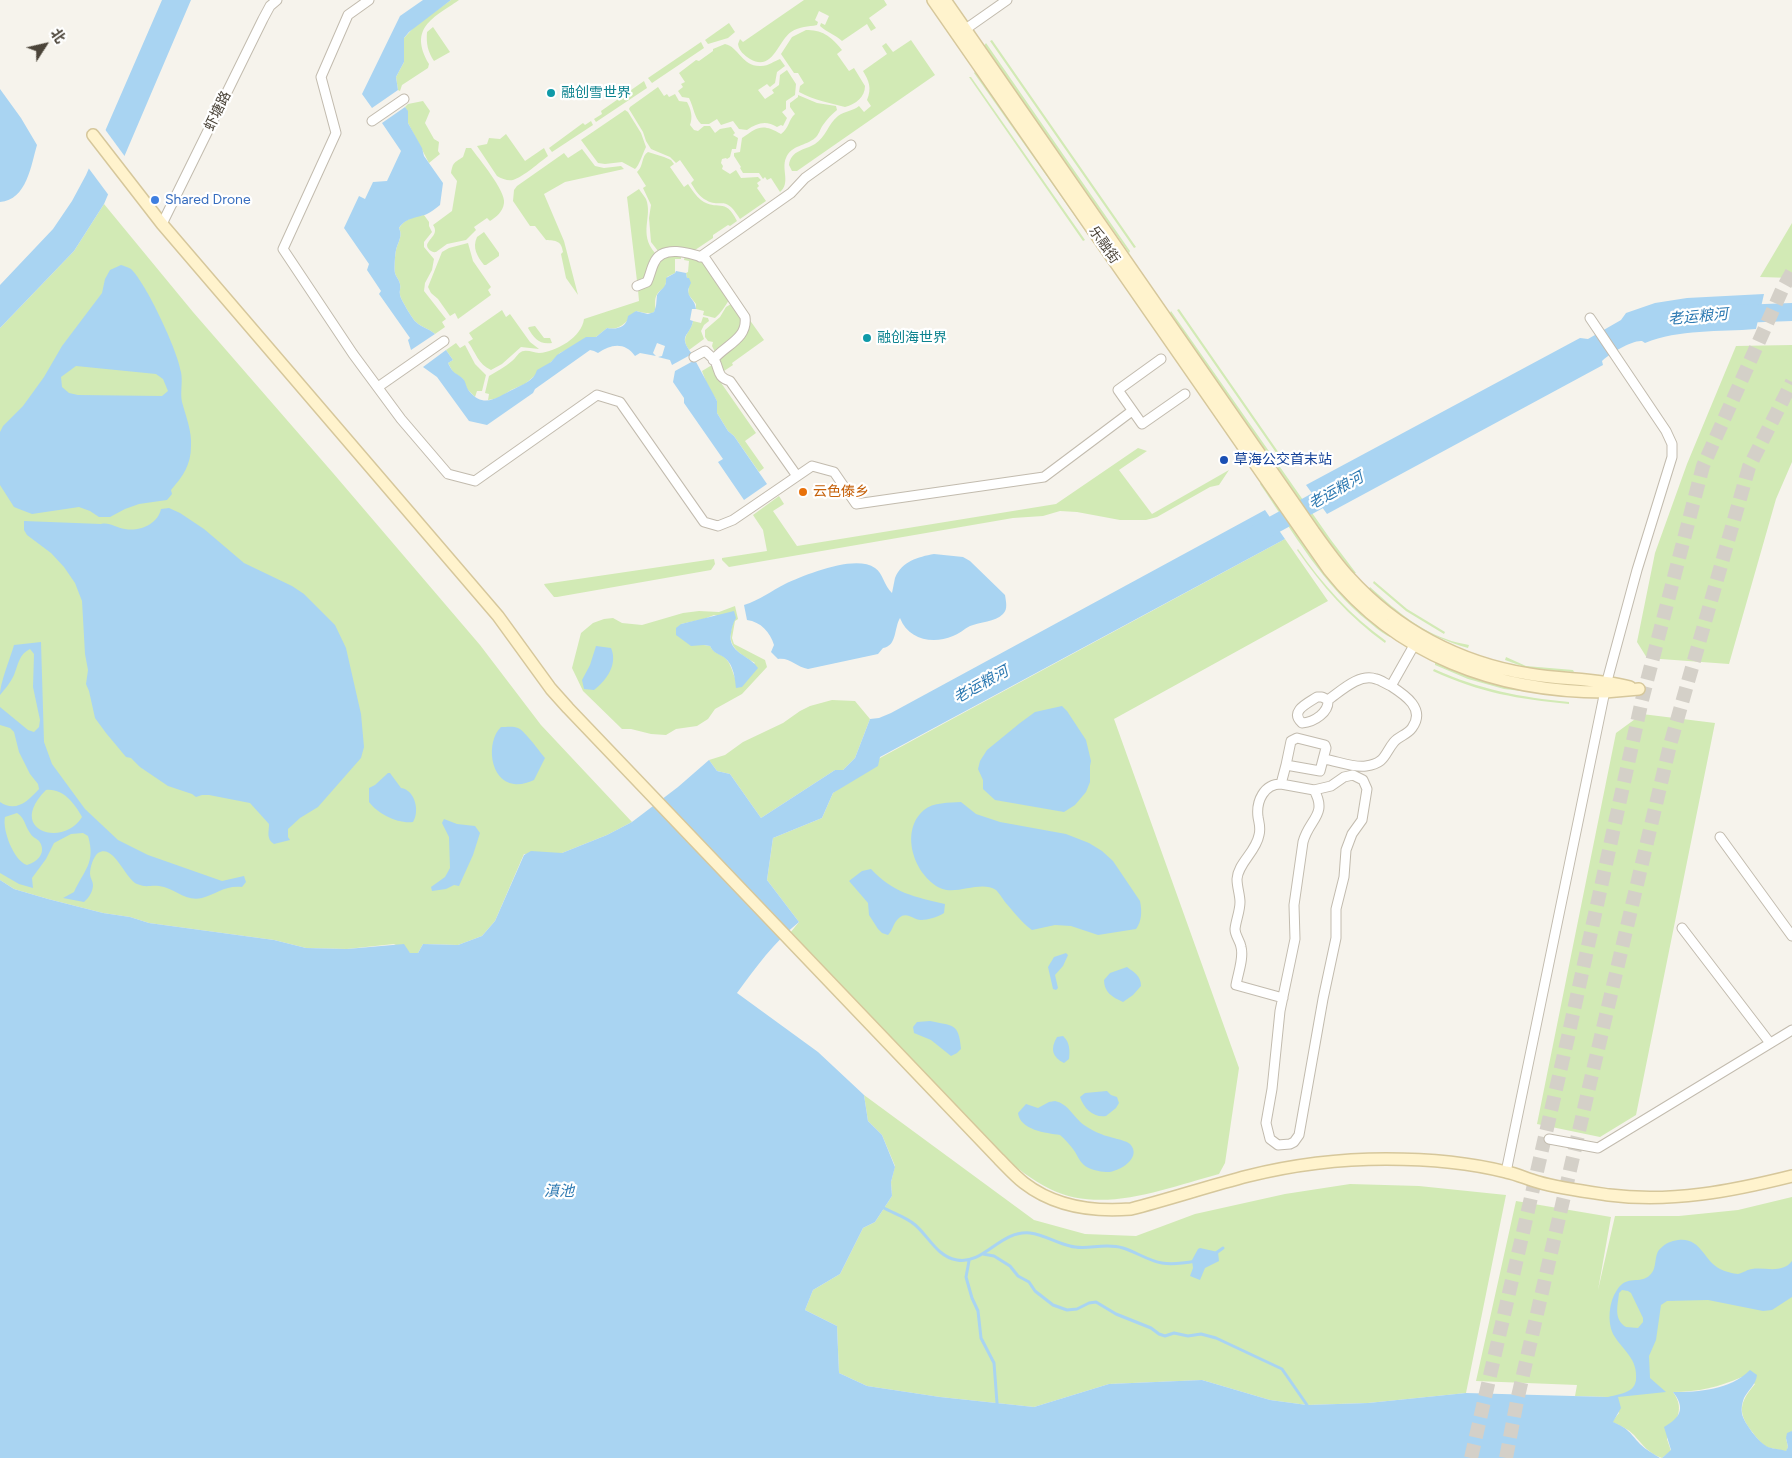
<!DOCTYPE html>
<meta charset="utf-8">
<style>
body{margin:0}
#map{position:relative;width:1792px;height:1458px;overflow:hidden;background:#f6f3ec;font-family:Figtree,"Noto Sans SC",sans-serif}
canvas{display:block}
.north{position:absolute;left:20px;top:20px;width:50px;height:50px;-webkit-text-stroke:4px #fff;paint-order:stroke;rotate:55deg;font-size:14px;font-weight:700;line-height:20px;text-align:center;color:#4b4439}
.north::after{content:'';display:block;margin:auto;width:18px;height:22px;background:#4b4439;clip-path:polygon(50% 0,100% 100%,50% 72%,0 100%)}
</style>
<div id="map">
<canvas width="1792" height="1458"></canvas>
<div class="north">北</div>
</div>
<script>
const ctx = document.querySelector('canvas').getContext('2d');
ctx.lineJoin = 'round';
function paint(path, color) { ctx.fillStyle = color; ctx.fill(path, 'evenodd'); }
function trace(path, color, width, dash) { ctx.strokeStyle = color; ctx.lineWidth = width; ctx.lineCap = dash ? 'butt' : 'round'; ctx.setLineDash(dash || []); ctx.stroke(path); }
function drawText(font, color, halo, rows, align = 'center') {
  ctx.font = font + ' Figtree,"Noto Sans SC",sans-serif'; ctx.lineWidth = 4.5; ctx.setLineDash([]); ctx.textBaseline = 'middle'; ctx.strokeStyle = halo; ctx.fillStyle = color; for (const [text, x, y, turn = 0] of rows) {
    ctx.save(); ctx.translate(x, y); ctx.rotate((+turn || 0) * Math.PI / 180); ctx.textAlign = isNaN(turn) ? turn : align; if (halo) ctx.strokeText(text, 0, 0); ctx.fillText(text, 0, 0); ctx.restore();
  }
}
paint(new Path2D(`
 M451 0H459C433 18 408 28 429 64L428 68 402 85 400 91 398 90 396 77 404 62V38L416 25Z
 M804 0H884L887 5 869 18 876 28 871 31 867 24 842 41C836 35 826 32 820 26L821 23 825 25 829 16 819 11 815 20 818 22 817 25C808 27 800 26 791 32 778 41 773 72 750 59 744 55 739 51 738 44L740 39 743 42Z
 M729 23 735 32 728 38 708 44 705 40Z
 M433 27 450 52 434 61C428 52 426 44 427 32Z
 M806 30C822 29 833 38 842 50L837 54 849 71 854 68 865 86C865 97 856 104 845 107 829 103 814 100 799 92L800 86 804 83 798 73H794L781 54 792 37Z
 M911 40 935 75 797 171H792L789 165C791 150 805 150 815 144 826 137 828 124 838 116 845 111 853 111 859 106L864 112 871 106 867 100C872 88 869 81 863 71L887 54 882 46 886 43 893 52Z
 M992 40 1136 247 1134 248 990 41Z
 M701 42 704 48 652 83 648 78Z
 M986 43 1130 251 1129 253 984 46Z
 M725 44C739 47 742 67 761 66 769 66 774 61 780 59L785 66 777 72 775 83 770 87 767 84 758 90 765 99 774 93 772 90 779 85 780 75 787 70 796 84 795 95 786 101V109L782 112 787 118 783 126 781 125 777 127C766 120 757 123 747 130L739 129 733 121 721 125 717 119 709 124H701C694 117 694 108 689 98L682 97 678 91 683 87 681 84 685 82 679 73 696 60 699 61 713 51V49Z
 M976 71 1092 238 1091 239 974 73Z
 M969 77H971L1085 240 1083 241Z
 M644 81 647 88 596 122 594 119 602 114 601 111Z
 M658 87 664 96 667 94 669 97 675 94 679 101 687 102C691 109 693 117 690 125L694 130 698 131 704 126H710L715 133 720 129 731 127 735 133 733 135 738 138 736 149H732L730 157 727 159 726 158 722 159 721 163 723 166 722 169 730 174 736 170 741 178 758 177 761 180 757 183 759 186 757 188 766 201 740 219C724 193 722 210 704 199 698 195 694 188 691 183L694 180 680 160 676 163 670 157 651 149 646 141 643 132 629 109 630 107Z
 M798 95 817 103 836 106 837 110C832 114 827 119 823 125 820 129 819 135 815 138 806 146 791 145 786 158 781 169 791 183 780 192L771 178 767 180 765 177 763 179 759 173H743L740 168 741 167 734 156V153L740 152 742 138C758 127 762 123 781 134 790 127 788 120 795 114L790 107V103L798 97Z
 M423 101 430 111 425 123 434 139 439 142 438 151 440 154 429 163 408 123 407 111 405 107 408 104Z
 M625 110 628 112 641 133 646 147C643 153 639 166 635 169L622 162 605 164 598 163 581 140Z
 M591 121 593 125 552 152 549 148 583 123 585 125Z
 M506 134 525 161 544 148 548 156C540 162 523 177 513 180 508 181 502 179 497 176L477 146 487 144 489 138 500 139Z
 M466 148H471C479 159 506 191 504 203 503 212 496 217 490 221L487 218 474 227 476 230 466 240 447 244 436 252C432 253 427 249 427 245 430 237 439 234 433 225L452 211 457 181 451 173C453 162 454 163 463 157Z
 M582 149 595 166 604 168 621 166 624 169 565 182 544 194 564 241 578 295 566 278 561 254 563 252C561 240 556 241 546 240L535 226H530L513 201 514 190 517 186 564 153 568 158Z
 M648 152 664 157 671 160 674 164 670 167 684 187 688 184C692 190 696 196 701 200 717 212 725 196 737 221L730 226 728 225 713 235V238L695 250 658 251 651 242 649 218 651 205 643 188 646 186 637 172C644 166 641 156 648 152Z
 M639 189C641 192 644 196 646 199 653 217 638 233 655 253L645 277 637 281 627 197Z
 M104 204 193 312 333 473 480 645 541 725 632 822 607 835 562 853 524 854 495 921 482 936 458 945 423 944 418 953H410L394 944 347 949 306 948 274 940 149 923 130 917 103 913 48 899 14 889 0 880V328L74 251Z
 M424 215 429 222V226L432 232 424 242V247L434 259 432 270 425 283 424 291 446 319 442 322 445 327 435 334C428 328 421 327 416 322 413 320 400 298 400 295 399 291 401 288 400 284 399 279 396 277 395 273 394 270 395 254 396 250 398 242 403 236 399 228 405 219 414 216 424 215Z
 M1792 223V278L1760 277Z
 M484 232 499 253V256L486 265H484C477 256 472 248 477 237Z
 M468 243 473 261 491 287 488 290 491 295 458 319 455 313 450 316 438 299 431 293 428 287 442 252 449 248Z
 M681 254V259H675V273L667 277 665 287C663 289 660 290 658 293 649 304 667 319 636 311 627 321 621 331 607 328L596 337 591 338 560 353 551 362 525 384 511 390 499 398 488 400 489 394 485 393 489 376C497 371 505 367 512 361 516 358 519 351 524 351 529 350 534 353 539 353 556 352 582 337 584 319L639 301 638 290 661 257Z
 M685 255 699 260 704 263 729 300C725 306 721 313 715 318L703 315 704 311 696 309V304L688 294 689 287 686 273 688 272 689 261 684 260Z
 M731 304C748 318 742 333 726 344 722 347 719 348 715 352L712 346 713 342 708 341 705 337V330L720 317 726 307Z
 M1179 309 1288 466 1286 467 1177 310Z
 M502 310 506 317 510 314 530 342 539 349 521 347 502 364 491 370C478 364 476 353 468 342L473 339 469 333Z
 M1171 311 1331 540 1356 573H1354L1329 542 1170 313Z
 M703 317 708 318 709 321 704 325 701 331 704 339 689 350C679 336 691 333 693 321L701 323Z
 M749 319 764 340 732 363 733 365 721 373 718 360 747 328Z
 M535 326 544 338H550L552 343C539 345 534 338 528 328L529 327Z
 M456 343 460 348 465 345 475 364 486 375 482 391H477L475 397 467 389 463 379 453 372 448 363 453 360 446 350Z
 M1792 345V462L1776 499 1729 664 1647 658 1637 642 1655 553 1687 464 1736 346Z
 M712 365 717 377 756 433 745 441 764 468 759 472 734 436 728 431 717 413V401L708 387 702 371Z
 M1138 448 1147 451 1119 470 1152 514 1229 470 1219 485 1210 487 1157 517 1146 520H1120L1077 512 1060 511 1043 516 1013 518 729 567 722 560V558L767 551 763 530 753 515 779 496 784 504 773 511 797 546 1056 504Z
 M1261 482C1300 537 1334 595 1390 635V637C1383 634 1375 627 1369 622 1323 585 1293 532 1260 484Z
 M1285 539 1328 601 1114 719 1239 1068 1225 1163 1219 1174C1166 1188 1103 1215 1050 1189 1032 1180 1017 1168 1002 1156L790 933 799 922 767 880 773 838 822 818 833 793 880 758Z
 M1298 549C1323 585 1350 615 1386 641L1385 643C1349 617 1322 586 1297 550Z
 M714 559 715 564 711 570 557 597H554L545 586 544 584Z
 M1374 581 1407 609 1445 632 1444 634 1406 611 1373 583Z
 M1370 587C1392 607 1417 629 1446 639 1453 642 1461 643 1469 645L1468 648C1427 636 1400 618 1369 589Z
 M735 606 738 619 735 621 732 638 734 644 765 660 767 667 742 694 715 709 708 719 697 726 676 729 666 735 651 734 631 729H622L583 691 572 668 581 633 593 623 604 619 613 618 622 623 642 625 683 613 699 611 719 612ZM714 615 734 620C725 645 735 651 755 663L735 678C732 670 730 661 723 656 717 653 713 652 710 646L704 645 681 624 704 619Z
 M1506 657 1526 666 1573 670 1574 672 1530 669 1505 660Z
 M1435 662 1469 676 1505 686 1571 696V697L1504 689 1468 679 1435 665Z
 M1434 669C1481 690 1519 697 1569 702V704C1518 699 1481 693 1433 671Z
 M832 700 855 701 870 719 855 758 843 770H835L761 818 730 774 717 771 709 760 725 755 743 742 783 723 800 711 810 706Z
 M1642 714 1715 723 1636 1115 1600 1137 1537 1124 1616 733Z
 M864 1095 1034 1220 1085 1234 1136 1236 1195 1214 1285 1194 1350 1184 1419 1186 1506 1195 1466 1393 1368 1403 1307 1405 1270 1400 1202 1380 1109 1384 1034 1407 940 1397 867 1386 839 1373 837 1326 805 1310 813 1290 840 1274 863 1228 875 1222 892 1196 891 1182 895 1166 882 1135 868 1121Z
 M1792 1197V1431L1786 1438 1788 1447 1786 1452C1780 1449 1773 1449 1767 1447 1761 1444 1757 1438 1753 1433 1737 1413 1739 1403 1755 1384L1742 1377C1719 1387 1698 1392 1673 1392 1686 1410 1675 1421 1667 1439L1671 1451 1662 1458C1649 1454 1642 1444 1634 1435 1628 1429 1620 1425 1612 1422L1619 1413 1608 1397 1575 1396 1577 1385 1476 1381 1516 1201 1611 1217 1598 1290 1615 1216H1679L1738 1210Z`), '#d2eab5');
paint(new Path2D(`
 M162 0H191L104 204 74 251 0 328V285L53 229 72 201 86 175Z
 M423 0H451L409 32 404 38V62L396 77 398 90 372 108 362 94 400 16Z
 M0 89 21 118 37 145C31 165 27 200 0 202Z
 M405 107 408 111V123L422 148 424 156 443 183 440 205C436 208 431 212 427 214 418 218 406 217 399 228 403 236 398 242 396 250 395 254 394 270 395 273 396 277 399 279 400 284 401 288 399 291 400 295 400 298 413 320 416 322 421 327 428 328 435 334L411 350 408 340 410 338 379 294 381 291 367 270 369 264 344 228 359 196 365 199 373 182 387 181 401 151 382 123Z
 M121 265C124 266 128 267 131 269 146 283 178 351 181 372 183 382 180 392 182 402 186 417 192 431 191 446 191 465 183 476 171 490L172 494 167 500 139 504 125 509 110 517H99L90 511 79 507 32 514 19 509 14 507 0 485V432L3 426 23 406 44 377 62 346 102 293 105 279 110 270ZM76 366 156 374 163 379 168 391 162 396 78 395 69 393 62 387 61 377Z
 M676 271 686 273 687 278H689L691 283C683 297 695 297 696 309H692L690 320 693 321C690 337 677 334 692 354L672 365 670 360 658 357 662 356 665 346 657 343 653 353 656 356 640 353 635 356C625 342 611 344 598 353L594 351 590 350 535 389 533 393 487 425 469 421 437 377 423 367 446 350 453 360 448 363C450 367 452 371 455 373 458 375 462 377 464 380 466 383 466 387 469 391 485 410 498 396 514 389 523 384 534 381 537 370L551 362 557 355 586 337H596L607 328C617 330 627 327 628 316L636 311 648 314 654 312 656 306 657 295C661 288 667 288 666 278L675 273Z
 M1764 294 1756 329C1719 332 1679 329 1645 343L1642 341C1632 340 1609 354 1602 361L1603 365 1327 514 1306 485 1580 338 1588 339 1621 320 1626 313 1655 303 1687 298Z
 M695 360 717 401V413L728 431 734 436 767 484 744 500 718 462 723 459 684 403V398L673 382 675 371Z
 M169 508 180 513 204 529 244 563 292 586 304 594 335 625 346 648 361 714 364 747 361 758 318 807 300 818 288 829V837L290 840 274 844C266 839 269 832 269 824L250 803 209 795H202L196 797 192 794 168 786 140 767 131 758 126 757 106 733 95 718 89 691 86 684 88 670 85 654 82 601 75 583 64 567 51 553 27 535 24 530V521L101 524C110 522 116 528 125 529 139 532 158 524 161 509Z
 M1265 510 1285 539 880 757 878 766 833 793 822 818 773 838 767 880 799 922C774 942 756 967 737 993L818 1052 864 1095 868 1121 882 1135 895 1167 891 1182 892 1196 875 1222 863 1228 840 1274 813 1290 805 1310 837 1326 839 1373 867 1386 940 1397 1034 1407 1109 1384 1202 1380 1270 1400 1307 1405 1368 1403 1466 1393 1608 1397C1615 1395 1624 1394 1630 1390 1634 1387 1635 1385 1636 1380 1638 1358 1623 1351 1613 1334 1607 1322 1609 1301 1617 1290 1627 1274 1640 1285 1650 1275 1658 1268 1653 1254 1661 1248 1666 1243 1671 1241 1678 1240 1701 1237 1703 1260 1720 1269 1724 1271 1734 1274 1738 1274 1743 1273 1748 1269 1752 1269 1766 1267 1782 1274 1792 1261V1297L1772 1310 1763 1311 1708 1300 1667 1301 1661 1305 1656 1340 1649 1356 1650 1378 1666 1392 1618 1397 1621 1408 1613 1422C1629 1429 1629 1432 1640 1444 1646 1450 1654 1454 1660 1458H0V880L14 889 48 899 103 913 130 917 149 923 274 940 306 948 347 949 404 944 410 953H418L423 944 458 945 482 936 495 921 524 855 531 851 562 853 607 835 632 822 678 787 709 760 717 771 730 774 761 818 835 770H843L855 758 870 719 879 718 891 713ZM1622 1290 1628 1291 1631 1293 1643 1318V1322L1638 1328 1626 1327C1613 1319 1618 1305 1619 1293Z
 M934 554 963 557 970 561 1005 595C1006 602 1008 609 1003 614 995 622 980 622 970 626 964 629 959 634 953 636 932 645 908 639 900 618 894 628 897 646 883 648L878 654 808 669C797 667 789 657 778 659L771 652 774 645C770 632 761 622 747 620L744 605C760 600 771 591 785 584 805 575 855 554 875 568 883 573 884 586 892 593 893 588 894 583 895 578 902 561 918 557 934 554Z
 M734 611 736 618C733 623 732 627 731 633 727 653 750 655 758 668L742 687 736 688C735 677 733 662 722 656 716 653 713 652 710 646L704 645 691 646 676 635V628L681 624Z
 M41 642 44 742 52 764 85 809 118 840 148 855 222 881 244 876 246 882 242 887C226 885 216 894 202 898 185 902 175 888 159 886 149 885 147 888 137 884 125 879 114 843 98 853 93 857 90 868 90 874 90 878 93 881 93 885 93 891 89 898 84 902L63 898 74 892C84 870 96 863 88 836L83 833 71 834 54 843 46 859 32 878 33 888 19 884 0 873V802C16 813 28 801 39 789L38 784 30 774 19 752 14 732 10 728 0 725V707L28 730 34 732 39 727 40 720 33 687 34 654 30 649C19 654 18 665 14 675 11 682 5 689 0 695 0 683 10 659 14 645ZM46 790C63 788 75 804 82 817 64 848 5 831 46 790ZM17 813C25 818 25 826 30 833 32 837 36 838 39 841 47 852 38 862 27 865 14 861 2 830 5 817Z
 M596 646 611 648C618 664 607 680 594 690L584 689 582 680 590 665Z
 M1062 706 1067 711 1086 740 1091 761 1090 766V782L1086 792 1075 805 1064 812 995 800 983 789V780L978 769 980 761 987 750 1020 723 1035 712Z
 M501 727C506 727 514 726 518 728 525 731 539 751 545 758L534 780C527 783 521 785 514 784 489 781 486 741 501 727Z
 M388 773H390L401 788C415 790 420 811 413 822 398 824 378 814 369 802V788L375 785Z
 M961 802 976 814 1000 822 1066 834 1089 843 1102 851 1113 861 1140 901C1142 911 1142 921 1136 929L1098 935 1071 926 1055 925 1032 930C1021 922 1014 912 1005 902 1003 899 999 893 996 890 980 880 956 896 940 888 914 875 899 831 924 810 933 802 949 803 961 802Z
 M444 819 457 824 475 826 480 833 473 855 459 886 454 885 446 889 432 891 431 887 445 877 450 868 449 837 442 823Z
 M871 869C893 893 915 897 945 904L944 913C938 917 928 920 921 920 913 920 907 911 899 918 893 923 893 930 888 935L882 933 878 929 869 915 868 903 849 881 862 871Z
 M1066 953 1068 955 1063 966 1055 975 1058 988 1056 990 1053 989 1048 967 1054 957Z
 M1127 967C1135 973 1141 976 1141 986L1133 995 1123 1002C1112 997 1104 992 1104 980L1110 973Z
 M930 1021C952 1026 959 1022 961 1049L957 1053 951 1056 931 1040 914 1033 913 1027 917 1022Z
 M1063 1036C1070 1042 1070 1051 1069 1059L1064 1063C1052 1057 1050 1049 1057 1037Z
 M1107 1091 1111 1095 1117 1097 1119 1103 1116 1108 1106 1116C1094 1118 1084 1109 1080 1097L1085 1093Z
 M1055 1101C1069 1104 1073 1117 1084 1125 1089 1128 1095 1132 1101 1134 1107 1137 1126 1140 1130 1144 1143 1158 1118 1173 1106 1172 1100 1172 1088 1169 1084 1165 1079 1161 1077 1154 1073 1149 1069 1144 1065 1139 1060 1135 1046 1133 1020 1130 1018 1113L1026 1104 1038 1108 1049 1102Z
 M1200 1248 1218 1252 1219 1261 1205 1268 1200 1280 1190 1276 1193 1268 1192 1260 1198 1249Z
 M1750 1370 1757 1375C1756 1385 1748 1390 1744 1398 1742 1403 1741 1409 1742 1414 1744 1423 1759 1443 1768 1447 1773 1449 1780 1449 1786 1451L1788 1447 1786 1438 1787 1433 1792 1431V1458H1662L1671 1450 1664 1427C1680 1418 1686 1408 1673 1392 1699 1392 1730 1390 1750 1370Z`), '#a9d4f2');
paint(new Path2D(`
 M104 128 126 158 110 197 87 166Z`), '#f6f3ec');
trace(new Path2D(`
 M884 1208C893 1213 906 1217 914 1224 928 1235 937 1257 957 1260 984 1265 1000 1230 1030 1233 1045 1235 1056 1243 1070 1246 1086 1251 1104 1242 1123 1248 1136 1252 1149 1261 1162 1263 1173 1265 1185 1263 1196 1261
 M1216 1253 1223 1248
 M983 1254 994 1256 1010 1266 1018 1276 1029 1282 1035 1291 1053 1305 1067 1310 1077 1309 1089 1303 1096 1302 1116 1314 1151 1328 1159 1334 1165 1336 1174 1333 1188 1336 1201 1334 1216 1338 1282 1369 1307 1405
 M969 1261 966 1277 972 1298 978 1311 981 1338 994 1363 997 1403`), '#a9d4f2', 3);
trace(new Path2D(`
 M1738 314 1792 312
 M1255 535 1337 490`), '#a9d4f2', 18);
trace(new Path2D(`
 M1471 1458 1568 1037 1642 700 1703 466 1782 290 1792 272
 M1506 1458 1517 1401 1590 1083 1670 745 1749 467 1792 382`), '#d4d0c8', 14, [14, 7]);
const street = new Path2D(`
 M369 0 348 15 321 77 336 133 283 249 353 354 401 419 448 474 475 481 597 395 620 402 704 522 718 526 733 520 812 466 834 472 856 504 1044 477 1132 411
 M960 33 1007 0
 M372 121 404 99
 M162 224 263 19 270 6 277 0
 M700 257 791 193 805 178 851 145
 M637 286 647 282C650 276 651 269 654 263 662 244 690 253 705 258L745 317C748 339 725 345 713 360
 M694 357 705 351C708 354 713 358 715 361 720 371 717 377 730 381L797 476
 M1161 359 1118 390 1142 424 1185 394
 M378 387 444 341
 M1317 697H1322L1328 700C1329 712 1315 722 1302 723 1289 711 1308 703 1317 697Z
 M1328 700C1341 691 1359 673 1376 679 1381 680 1386 684 1391 686L1417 640
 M1297 738 1325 745 1326 748 1320 771 1286 765 1291 741Z
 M1324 759C1337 761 1353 768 1366 766 1386 763 1384 754 1394 742 1399 736 1407 735 1412 728 1426 709 1405 695 1391 686
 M1281 784 1314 790 1331 786 1344 777 1353 775 1363 780 1367 789 1362 820 1352 834 1346 850 1344 877 1336 909V938L1323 999 1299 1135 1294 1142 1290 1144 1278 1145 1270 1139 1266 1123 1272 1089 1280 1011 1295 939 1294 905 1303 842C1309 819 1328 815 1314 790
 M1720 837 1792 936
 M1682 928 1770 1043
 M1283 998 1236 985C1238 973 1244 958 1241 947 1240 940 1235 936 1235 929 1236 920 1240 911 1240 902 1240 895 1237 887 1237 879 1238 863 1256 852 1259 835 1261 828 1259 823 1258 817 1256 801 1264 784 1281 784L1286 765
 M1549 1139 1598 1148 1792 1030
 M1506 1172 1607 681 1637 570 1672 457V444L1666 431 1590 318`);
const secondary = new Path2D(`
 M933 0 1329 570C1397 656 1497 692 1605 692 1617 691 1628 690 1639 689
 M945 0 1314 532C1325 547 1336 563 1349 577 1396 629 1459 663 1529 674 1563 680 1597 678 1630 687
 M93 135 162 224 498 616 551 689 568 708 999 1159C1007 1167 1015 1176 1024 1183 1055 1207 1094 1212 1131 1209 1170 1199 1209 1186 1248 1176 1292 1165 1340 1159 1386 1159 1426 1159 1467 1162 1506 1172 1517 1174 1527 1179 1538 1182 1558 1188 1588 1192 1609 1195 1671 1203 1732 1191 1792 1176`);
trace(street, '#c2bbae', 11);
trace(secondary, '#d6c79b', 14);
trace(street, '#fff', 9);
trace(secondary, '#fff3cd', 11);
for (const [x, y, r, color] of [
 [551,93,5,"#0f9aa8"],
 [155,200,5,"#3f7fe0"],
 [867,338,5,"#0f9aa8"],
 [1224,460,5,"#1a4fb4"],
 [803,492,5,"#e8710a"]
]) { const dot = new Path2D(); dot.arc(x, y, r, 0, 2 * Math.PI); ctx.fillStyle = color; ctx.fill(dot); trace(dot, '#fff', 2); }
drawText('14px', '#0d838f', '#fff', [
 ["融创雪世界",561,93],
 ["融创海世界",877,338]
], 'left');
drawText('14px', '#4b4439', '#fff', [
 ["虾塘路",218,111,-64],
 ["乐融街",1104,245,55]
]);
drawText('14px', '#366cbe', '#fff', [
 ["Shared Drone",165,200]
], 'left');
drawText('14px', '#164399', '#fff', [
 ["草海公交首末站",1234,460]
], 'left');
drawText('14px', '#c56008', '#fff', [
 ["云色傣乡",813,492]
], 'left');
drawText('italic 15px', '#2e7ab2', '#fff', [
 ["老运粮河",1698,317,-5],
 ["老运粮河",1336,491,-29],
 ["老运粮河",981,685,-29],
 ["滇池",559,1192]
]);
</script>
